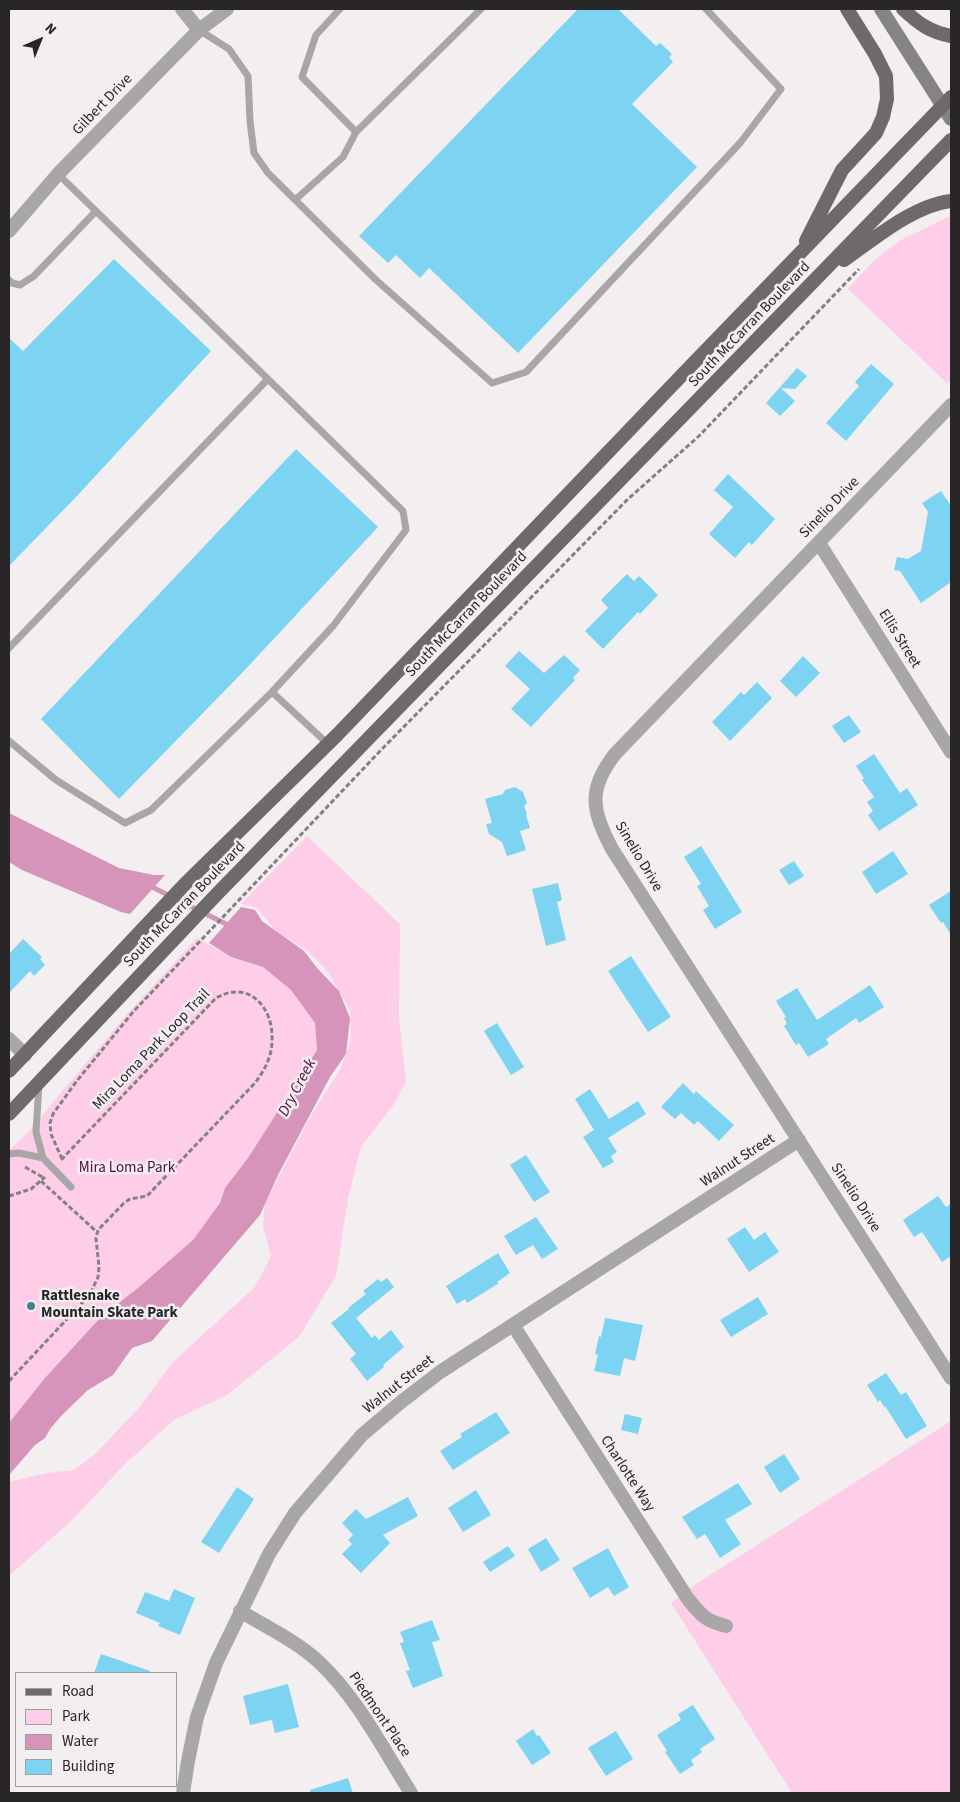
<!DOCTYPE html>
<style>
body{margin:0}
#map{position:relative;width:960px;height:1802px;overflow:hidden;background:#f3eef0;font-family:"Source Sans 3",sans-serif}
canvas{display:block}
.frame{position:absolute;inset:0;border:10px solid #282627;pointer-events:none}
.legend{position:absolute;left:15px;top:1672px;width:162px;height:115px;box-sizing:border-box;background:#f3eef0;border:1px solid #a29ea0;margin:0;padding:6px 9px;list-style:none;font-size:15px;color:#282627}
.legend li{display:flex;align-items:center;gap:10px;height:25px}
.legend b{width:25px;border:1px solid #a29ea0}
.north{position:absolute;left:15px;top:15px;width:50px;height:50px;-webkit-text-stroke:4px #f3eef0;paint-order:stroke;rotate:44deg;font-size:14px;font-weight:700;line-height:20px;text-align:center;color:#282627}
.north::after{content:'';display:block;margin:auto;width:18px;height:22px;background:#282627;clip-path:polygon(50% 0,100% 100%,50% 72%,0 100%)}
</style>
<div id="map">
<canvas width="960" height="1802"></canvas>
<div class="frame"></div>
<ul class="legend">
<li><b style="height:6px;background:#6e6a6c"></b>Road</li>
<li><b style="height:14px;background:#fecee8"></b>Park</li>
<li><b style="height:14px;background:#d794ba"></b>Water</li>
<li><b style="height:14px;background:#7dd4f2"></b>Building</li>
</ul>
<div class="north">N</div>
</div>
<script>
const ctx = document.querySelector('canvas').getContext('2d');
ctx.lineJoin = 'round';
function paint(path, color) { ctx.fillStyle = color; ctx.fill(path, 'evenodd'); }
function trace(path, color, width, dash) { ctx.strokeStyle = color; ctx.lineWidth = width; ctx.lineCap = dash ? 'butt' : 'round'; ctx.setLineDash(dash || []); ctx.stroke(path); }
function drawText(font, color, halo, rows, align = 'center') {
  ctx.font = font + ' "Source Sans 3",sans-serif'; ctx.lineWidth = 5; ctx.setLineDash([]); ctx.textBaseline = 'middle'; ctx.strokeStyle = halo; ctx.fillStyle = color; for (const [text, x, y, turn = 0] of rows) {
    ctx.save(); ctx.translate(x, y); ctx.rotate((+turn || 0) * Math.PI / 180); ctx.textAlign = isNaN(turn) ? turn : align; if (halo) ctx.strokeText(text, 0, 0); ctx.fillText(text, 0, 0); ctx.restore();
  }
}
paint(new Path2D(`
 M948 217H951V380L947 383 848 289 873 261 901 240Z
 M307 836 400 924 399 1017 406 1082 394 1104 361 1147 348 1199 336 1276 299 1337 227 1395 174 1420 127 1462 72 1520 9 1576V1482L47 1473 74 1470 95 1454 138 1409 173 1362 255 1287 271 1256 263 1226 265 1203 312 1114 341 1068 351 1040 350 1010 327 971 307 950 277 932 257 908 241 904Z
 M197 938 231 957 263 967 291 990 315 1023 317 1050 205 1234 9 1433V1151L28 1132 128 1013Z
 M951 1421V1793H792L671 1603 696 1584Z`), '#fecee8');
paint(new Path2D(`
 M9 813 119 868 154 875H165L130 914 121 912 22 870 9 862Z
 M241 907 255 910 262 921 304 951 317 968 339 991 350 1018 346 1054 330 1077 278 1175 260 1215 152 1341 132 1348 113 1375 88 1390 61 1416 50 1429 45 1438 35 1445 9 1475V1423L45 1378 101 1317 138 1288 193 1240 220 1203 225 1188 248 1158 317 1050 315 1023 291 990 263 967 231 957 209 943Z`), '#d794ba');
trace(new Path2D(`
 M148 885 230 926`), '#d794ba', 5);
paint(new Path2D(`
 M578 9H618L656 46 660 43 672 54 669 57 673 62 632 104 697 167 518 353 429 268 420 278 396 255 388 263 359 236Z
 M114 259 211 351 76 497 9 566V338L23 351Z
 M871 364 894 384 846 441 826 423 859 386 855 382Z
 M797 368 807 376 795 389 781 388 795 401 780 416 766 403Z
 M296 449 378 527 242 673 119 799 41 719Z
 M728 474 775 519 752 545 749 542 735 558 709 534 733 507 714 490Z
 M941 491 951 506V582L921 603 900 571 894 570 897 557 908 559 921 551 928 512 922 503Z
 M627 574 634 581 639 576 658 595 640 614 638 612 603 649 585 631 608 608 601 600Z
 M519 651 544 673 564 655 580 670 573 678 575 680 531 727 511 709 530 689 505 666Z
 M803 656 820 673 796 697 780 681Z
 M757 682 772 698 730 741 712 722 741 692 744 695Z
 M849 715 861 732 844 743 832 726Z
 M874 754 900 793 907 788 918 805 879 831 868 815 873 811 867 802 874 797 862 780 864 778 856 766Z
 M515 787 523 792 527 803 524 806 527 814 526 815 530 828 520 831 526 850 507 856 502 842 489 834 486 824 492 823 485 799 503 794 505 790Z
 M701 846 742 912 715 929 703 910 709 906 697 886 701 884 684 857Z
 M893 851 908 874 876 894 862 872Z
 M794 861 804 876 789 885 779 870Z
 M558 883 562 900 557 902 566 940 546 946 532 889Z
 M951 891V935L943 922 941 923 929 905Z
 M23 939 42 957 40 959 45 965 34 976 30 971 9 993V954Z
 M631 956 671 1017 648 1032 608 971Z
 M870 985 884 1007 859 1023 856 1018 826 1039 829 1044 808 1057 799 1043 796 1045 784 1026 787 1024 784 1018 786 1017 776 1001 797 988 817 1020Z
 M497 1023 524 1067 511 1075 484 1031Z
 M683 1083 694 1094 696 1091 734 1125 719 1141 698 1121 694 1125 681 1113 675 1119 661 1107Z
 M590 1089 609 1119 638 1101 646 1114 608 1138 617 1152 611 1156 614 1162 603 1168 583 1137 594 1130 575 1099Z
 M526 1155 550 1192 534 1202 510 1165Z
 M938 1196 946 1207 951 1204V1256L942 1262 922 1232 914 1237 903 1220Z
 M536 1217 558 1249 542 1259 533 1245 516 1255 504 1236Z
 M745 1227 754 1240 765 1232 779 1252 749 1272 727 1239Z
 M498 1253 510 1273 497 1282 499 1283 467 1303 465 1299 457 1304 446 1286Z
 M387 1278 394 1287 356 1318 348 1308 366 1294 363 1291 378 1279 381 1282Z
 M758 1297 768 1314 731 1337 720 1320Z
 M349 1309 372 1338 375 1335 379 1340 391 1330 404 1347 383 1365 384 1367 367 1381 350 1359 356 1354 331 1323Z
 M605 1318 643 1325 635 1361 624 1358 620 1376 594 1371 598 1355 595 1354 599 1336 601 1337Z
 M886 1373 901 1395 906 1392 927 1426 906 1439 885 1406 884 1407 880 1400 878 1402 867 1385Z
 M496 1412 510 1433 453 1470 440 1451 462 1437 460 1434Z
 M625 1414 642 1418 638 1434 621 1430Z
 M784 1454 800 1479 780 1493 764 1467Z
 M738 1483 752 1504 725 1520 741 1544 720 1558 705 1534 697 1539 682 1517Z
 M237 1487 254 1499 219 1553 201 1542Z
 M476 1490 491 1515 463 1532 448 1508Z
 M408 1497 418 1516 383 1535 390 1543 361 1573 342 1554 352 1544 348 1540 353 1535 342 1523 356 1509 366 1519Z
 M546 1538 560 1560 541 1572 528 1549Z
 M508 1546 515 1556 490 1572 483 1562Z
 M608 1548 629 1587 614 1596 608 1587 590 1598 572 1568Z
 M174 1589 195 1598 180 1635 158 1626 160 1623 136 1613 145 1592 169 1601Z
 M432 1620 440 1640 432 1642 443 1676 413 1688 406 1671 410 1670 400 1643 404 1642 400 1632Z
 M101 1654 150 1671V1673H94Z
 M288 1684 299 1727 275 1733 272 1720 250 1725 243 1696Z
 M693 1705 715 1739 700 1749 702 1752 691 1760 694 1765 680 1774 665 1752 667 1751 657 1735 681 1720 678 1714Z
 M533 1729 537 1736 539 1735 551 1753 532 1765 516 1741Z
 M616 1731 633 1759 606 1776 588 1748Z
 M348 1778 353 1793H310V1790Z`), '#7dd4f2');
trace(new Path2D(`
 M62 1159 51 1134 50 1123 53 1114 76 1082 133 1012 381 750 628 499 699 436 859 269
 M25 1167 44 1178
 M41 1181 97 1232
 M9 1196 31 1189 45 1177
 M9 1381 83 1302 92 1290 98 1277 99 1267 96 1238 98 1230 124 1203 130 1199 147 1196 255 1083C264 1071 272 1057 272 1041 274 1008 249 979 216 998L61 1160`), '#848183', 3, [5, 2.5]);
trace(new Path2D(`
 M199 30 229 49 248 76 250 121 254 153 268 173 375 279 492 383 526 372 740 143 781 89 706 9
 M356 132 481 9
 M58 174 403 511 406 530 333 626 272 692 328 744
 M295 200 343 157 356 132 302 77 316 35 340 9
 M9 280 12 283 20 285 34 276 96 211
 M9 648 268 379
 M9 741 56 780 125 823 151 810 272 692
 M39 1084 36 1132 43 1158 71 1187
 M9 1154 19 1153 43 1158`), '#a8a6a7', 7);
trace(new Path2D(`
 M182 9 199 30
 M9 231 58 174 199 30 227 9
 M951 405 615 754C587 790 592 810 612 849L951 1378
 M819 543 951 752
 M9 1039 25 1055
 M513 1325 688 1599C701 1615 705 1621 726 1626
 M240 1611C266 1627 297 1641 320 1663 358 1699 383 1749 411 1793
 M183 1793 188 1761 197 1717 216 1663 269 1554 295 1513 362 1435 401 1402 440 1372 799 1140`), '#a8a6a7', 14);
trace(new Path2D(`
 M881 9 951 119`), '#868385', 14);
trace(new Path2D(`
 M903 9C919 24 930 32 951 36
 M806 241 842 170 876 133 883 117 887 99 886 76 875 54 847 9
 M844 260C874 239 914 205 951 201
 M9 1071 185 884 337 735 683 374 951 97
 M9 1114 216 895 951 140`), '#6e6a6c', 14);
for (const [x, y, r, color] of [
 [31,1306,5,"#428095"]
]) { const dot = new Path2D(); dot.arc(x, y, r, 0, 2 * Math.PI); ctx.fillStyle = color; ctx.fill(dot); trace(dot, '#f3eef0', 2); }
drawText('15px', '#282627', '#f3eef0', [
 ["Gilbert Drive",103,105,-46],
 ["South McCarran Boulevard",750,325,-46],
 ["Sinelio Drive",830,508,-46],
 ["South McCarran Boulevard",467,615,-46],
 ["Ellis Street",899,639,58],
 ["Sinelio Drive",638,857,59],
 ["South McCarran Boulevard",185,905,-46],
 ["Mira Loma Park Loop Trail",152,1050,-46],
 ["Walnut Street",738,1161,-33],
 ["Sinelio Drive",855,1198,57],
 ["Walnut Street",399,1385,-38],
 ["Charlotte Way",627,1474,57],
 ["Piedmont Place",379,1715,56]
]);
drawText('15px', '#57073f', '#f3eef0', [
 ["Mira Loma Park",127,1169]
]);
drawText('bold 15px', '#282627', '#f3eef0', [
 ["Rattlesnake",41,1297],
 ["Mountain Skate Park",41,1314]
], 'left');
drawText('italic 16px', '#590940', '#f3eef0', [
 ["Dry Creek",298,1088,-62]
]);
</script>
